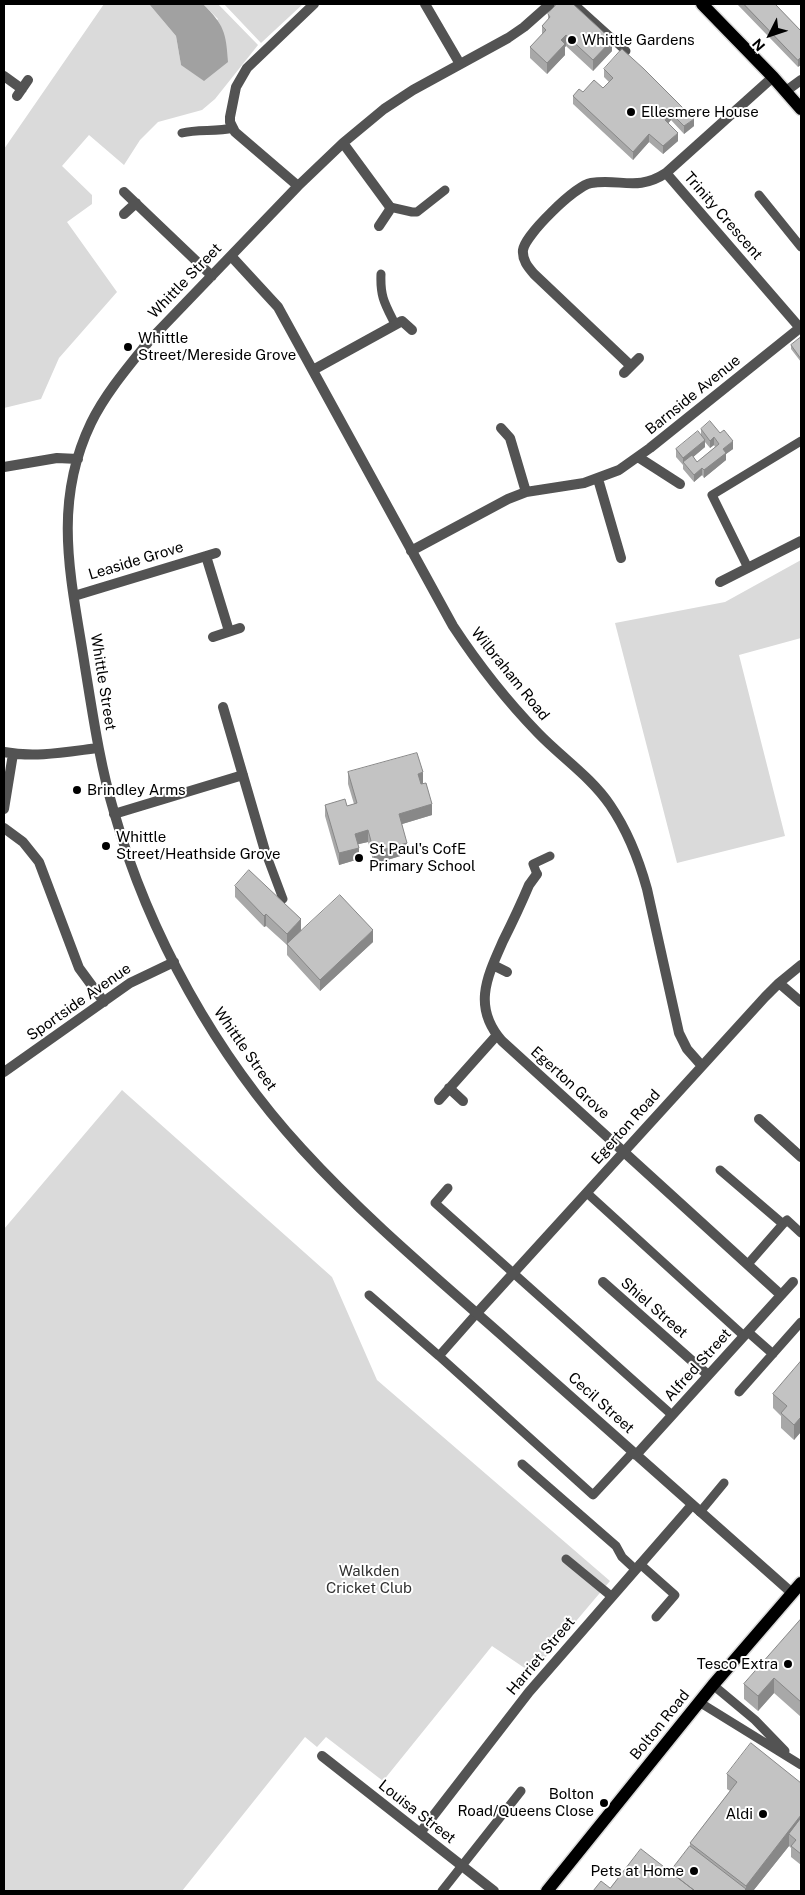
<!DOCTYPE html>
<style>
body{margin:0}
#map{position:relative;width:805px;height:1895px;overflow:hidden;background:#fff;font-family:"Public Sans",sans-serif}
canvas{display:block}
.frame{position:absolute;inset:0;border:5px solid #000;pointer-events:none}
.north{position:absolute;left:745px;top:10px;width:50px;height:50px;-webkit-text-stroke:4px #fff;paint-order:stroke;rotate:229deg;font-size:14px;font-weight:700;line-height:20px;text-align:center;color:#000}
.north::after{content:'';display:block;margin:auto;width:18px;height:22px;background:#000;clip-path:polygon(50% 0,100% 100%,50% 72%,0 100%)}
</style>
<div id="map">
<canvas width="805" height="1895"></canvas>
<div class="frame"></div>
<div class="north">N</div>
</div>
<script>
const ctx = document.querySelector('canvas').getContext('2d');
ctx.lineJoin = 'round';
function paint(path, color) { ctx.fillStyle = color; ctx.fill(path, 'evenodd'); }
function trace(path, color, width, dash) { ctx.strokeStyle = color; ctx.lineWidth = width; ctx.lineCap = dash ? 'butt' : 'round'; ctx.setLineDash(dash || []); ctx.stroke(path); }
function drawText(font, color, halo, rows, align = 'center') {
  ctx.font = font + ' "Public Sans",sans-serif'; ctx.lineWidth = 4; ctx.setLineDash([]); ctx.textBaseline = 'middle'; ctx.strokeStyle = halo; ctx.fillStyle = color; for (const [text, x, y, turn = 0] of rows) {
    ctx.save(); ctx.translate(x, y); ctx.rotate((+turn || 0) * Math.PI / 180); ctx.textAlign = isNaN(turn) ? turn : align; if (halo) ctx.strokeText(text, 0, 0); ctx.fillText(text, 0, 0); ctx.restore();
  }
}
paint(new Path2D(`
 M104 4H149L176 36 181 65 218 19 203 4H218L258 45 215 99 202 110 158 122 140 140 124 165 89 135 62 166 92 195V204L67 222 117 292 59 358 41 399 4 408V149Z
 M224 4H303L261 43Z
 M801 560V638L739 655 785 836 677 863 615 623 725 602Z
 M122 1090 332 1277 377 1380 610 1581 532 1673 492 1646 383 1781 326 1737 317 1747 305 1737 182 1891H4V1229Z`), '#dadada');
paint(new Path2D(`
 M149 4H203C224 25 226 32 228 62L204 81 181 65 176 36Z`), '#a1a1a1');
const primary = new Path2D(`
 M702 4 773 77 801 109
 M547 1891 713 1685 801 1583`);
trace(primary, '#dbdbdb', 15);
trace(new Path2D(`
 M574 4 626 51
 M182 133C198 129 216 132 233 128
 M759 195 801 247
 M390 207 412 212H417L445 190
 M381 274C380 297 385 304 395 324
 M748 568 712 495 801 441
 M265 851 283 899
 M537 874 533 864 550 856
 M720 1170 783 1224 787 1220 801 1233
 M448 1188 435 1203 672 1415
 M587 1193 744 1336
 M748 1264 783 1224
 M369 1295 439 1356
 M477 1313 439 1356 593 1495 633 1452
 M748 1332 773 1354
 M739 1392 801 1322
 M522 1464 616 1546 622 1557 635 1569
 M700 1512 724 1483
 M566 1559 611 1596
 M640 1564 675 1595 656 1617
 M713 1685 755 1720 785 1751
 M699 1702 801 1765
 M442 1891 521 1791`), '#535353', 9);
trace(new Path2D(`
 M425 4 460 64
 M550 4 524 27 508 38 413 90 384 109 343 143 298 186 149 341C128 367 105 394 91 423 51 506 72 582 85 667 93 716 100 765 114 812 149 935 216 1055 302 1149 365 1218 437 1278 507 1340 602 1424 697 1509 792 1593
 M4 76 22 89
 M786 91 801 80
 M17 96 28 80
 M343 143 390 207 389 211 379 226
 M666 173 773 77
 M298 186 235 132 230 122V117L236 87 247 68 314 4
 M124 192 212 276
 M124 214 136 203
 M231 256 278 307 453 626C478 664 506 700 538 733 561 757 591 777 610 805 627 830 639 860 647 889L679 1033 687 1049 702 1066
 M631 366 534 274C528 267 522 260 523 250 525 235 575 186 591 183 620 178 637 192 666 173L800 328
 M313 370 402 321 412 330
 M624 373 639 358
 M501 428 510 438 526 492
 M638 457 680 484
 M4 467 57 458 78 459
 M598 479 621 558
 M411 551 508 499 526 492 584 483 619 470 650 448 801 327
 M206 556 229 631
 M720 582 801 541
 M74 596 216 553
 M213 637 240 628
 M223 707 265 851
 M4 752C35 758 66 752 98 748
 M4 809 13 754
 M114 814 243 775
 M4 828 23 842 39 862 79 968 104 1002
 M537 874 529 885C521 904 512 923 503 941 487 977 472 1007 502 1041L781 1295
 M493 965 507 972
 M779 983 801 1002
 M4 1072 130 983 174 962
 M449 1088 463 1101
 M439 1100 497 1035
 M759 1119 801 1157
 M603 1282 708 1375
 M477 1313 765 997 779 983 801 965
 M636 1455 793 1282
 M322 1756 494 1891
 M420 1833 529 1692 692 1505`), '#535353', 10);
trace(primary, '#000', 12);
paint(new Path2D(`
 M737 4H775L801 31 798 67Z
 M548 14 612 51 593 71 566 46 565 47V55L547 74 530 58V47L542 35V26L548 20Z
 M604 69 694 126 684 134 671 120 668 123 678 141 663 154 649 142 633 160 573 104V96L583 92 603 88 609 82 604 77Z
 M801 337V362L791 349V345Z
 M701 429 733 449 726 454V460L704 478 702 475 694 482 683 469V465L676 457V449L701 434ZM705 442 710 448 714 445 715 447 697 462 693 457 705 447Z
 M348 772 423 784 432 815 402 824 407 854 374 864 368 842 358 844 359 859 339 865 325 816V805L347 806 354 804 348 784Z
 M235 886 301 930 373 942 320 991 287 955V945L266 926 264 927 235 897Z
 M801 1361V1434L800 1433 794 1440 781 1428V1416L773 1408V1394Z
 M801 1619V1717L774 1693 758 1711 744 1699V1684Z
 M727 1774 801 1783V1865L791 1857V1848L789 1846 753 1891H593L610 1888 670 1872 690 1846V1843L730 1791 727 1789Z`), '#a8a8a8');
paint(new Path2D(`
 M566 35V46L565 47V55L547 74V63L561 40Z
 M612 40V51L593 71V60Z
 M801 57V65L798 67V60Z
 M671 113V120L665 127V120Z
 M694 119V126L684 134V126Z
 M678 133V141L663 154V146Z
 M649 134V142L633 160V152Z
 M714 437V445L710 448V441Z
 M705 440V447L685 464 683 462V458Z
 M733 441V449L726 454V460L704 478V470L723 449Z
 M702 468V475L694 482V475Z
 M423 772V784L418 785V774Z
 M432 804V815L399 825V814Z
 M368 830V842L355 845V834Z
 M407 843V854L374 864V852Z
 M359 848V859L339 865V853Z
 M266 914V926L264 927V916Z
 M301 919V930L287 946V934Z
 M373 930V942L320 991V980Z
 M800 1418V1433L794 1440V1425Z
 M774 1678V1693L758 1711V1696Z
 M801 1815V1830L789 1834V1846L753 1891H744L746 1889V1886Z`), '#888');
const building = new Path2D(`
 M557 4H573L612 40 593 60 566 35 561 40 565 44 547 63 530 47 546 30 542 26 550 17 548 14Z
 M744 4H775L801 31V57L798 60Z
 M622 49 644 69 694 119 684 126 671 113 665 120 678 133 663 146 649 134 633 152 573 96 579 89 583 92 594 80 603 88 613 78 604 69Z
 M801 337V359L791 345Z
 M710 421 720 433 724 430 733 441 723 449 726 453 704 470 702 468 694 475 683 462 692 455 697 462 719 444 714 437 710 441 701 429Z
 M698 431 705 440 683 458 676 449Z
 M417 753 423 772 418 774 421 784 426 783 432 804 399 814 407 843 374 852 368 830 355 834 359 848 339 853 325 805 345 799 347 806 357 803 348 772Z
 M249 870 301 919 287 934 266 914 264 916 235 886Z
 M340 895 373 930 320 980 287 944Z
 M801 1361V1419L800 1418 794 1425 781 1413 787 1406 773 1394Z
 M801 1619V1702L774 1678 758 1696 744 1684Z
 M751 1743 801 1783V1815L746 1886 690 1843 737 1782 727 1774Z
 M801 1818V1854L791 1846 796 1840 789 1834Z
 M690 1846 746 1889 744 1891H695L670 1872Z
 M641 1849 695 1891H593L601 1881 610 1888Z`);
paint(building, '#c3c3c3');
trace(building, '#888', 1);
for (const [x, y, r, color] of [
 [572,40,5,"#000"],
 [631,112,5,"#000"],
 [128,347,5,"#000"],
 [77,790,5,"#000"],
 [106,846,5,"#000"],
 [359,858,5,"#000"],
 [788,1664,5,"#000"],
 [604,1803,5,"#000"],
 [763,1814,5,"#000"],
 [694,1871,5,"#000"]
]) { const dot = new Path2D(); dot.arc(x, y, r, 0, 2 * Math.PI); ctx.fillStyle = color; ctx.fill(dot); trace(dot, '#fff', 2); }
drawText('15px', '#000', '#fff', [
 ["Whittle Gardens",582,40],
 ["Ellesmere House",641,112],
 ["Whittle",138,338],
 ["Street/Mereside Grove",138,355],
 ["Brindley Arms",87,790],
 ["Whittle",116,837],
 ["Street/Heathside Grove",116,854],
 ["St Paul's CofE",369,849],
 ["Primary School",369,866],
 ["Tesco Extra",778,1664,"right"],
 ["Bolton",594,1794,"right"],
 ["Road/Queens Close",594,1811,"right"],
 ["Aldi",753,1814,"right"],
 ["Pets at Home",684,1871,"right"]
], 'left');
drawText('15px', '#000', '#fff', [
 ["Trinity Crescent",723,216,49],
 ["Whittle Street",185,281,-46],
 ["Barnside Avenue",693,395,-39],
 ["Leaside Grove",136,561,-17],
 ["Wilbraham Road",510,674,51],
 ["Whittle Street",103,682,81],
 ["Sportside Avenue",79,1002,-35],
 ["Whittle Street",245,1049,55],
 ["Egerton Grove",570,1083,42],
 ["Egerton Road",626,1127,-48],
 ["Shiel Street",654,1308,41],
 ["Alfred Street",698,1365,-48],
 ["Cecil Street",601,1403,42],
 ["Harriet Street",541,1656,-50],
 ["Bolton Road",660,1725,-51],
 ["Louisa Street",417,1812,38]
]);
drawText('15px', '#313131', '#fff', [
 ["Walkden",369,1571],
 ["Cricket Club",369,1588]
]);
</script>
